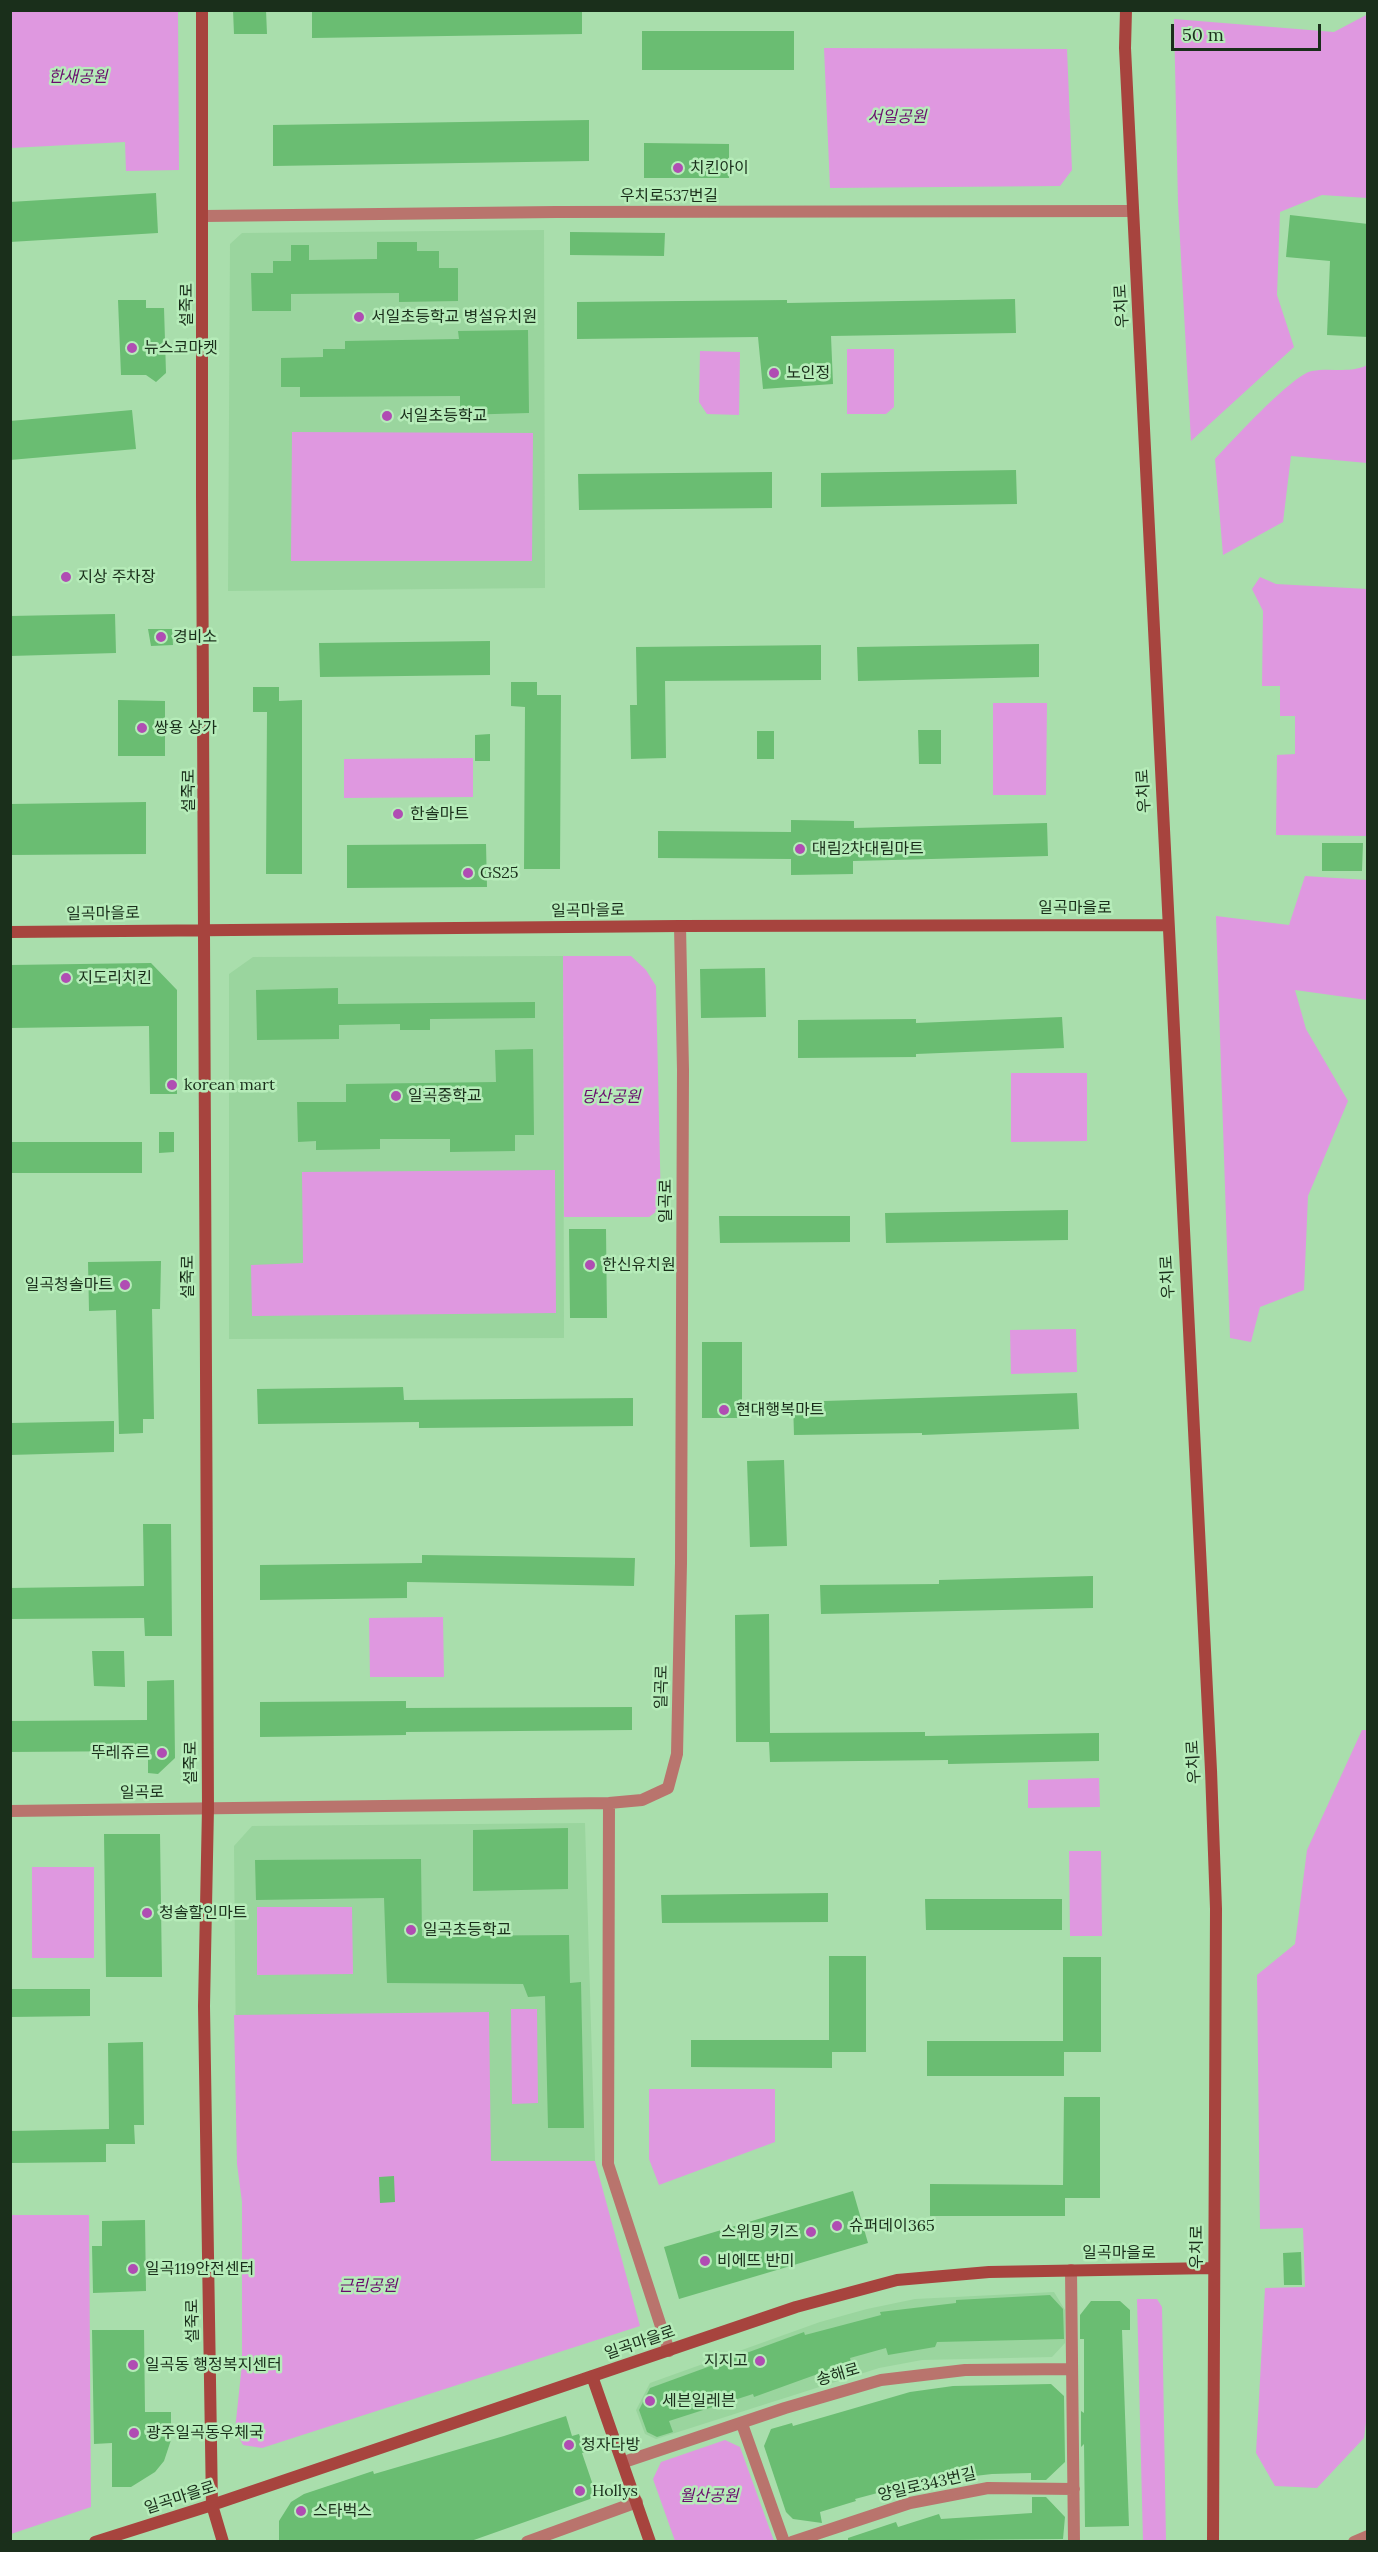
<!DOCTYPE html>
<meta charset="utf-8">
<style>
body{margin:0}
#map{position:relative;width:1378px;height:2552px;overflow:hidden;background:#a9deac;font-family:Lora,serif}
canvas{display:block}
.frame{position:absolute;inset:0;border:12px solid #1a2f1b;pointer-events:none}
.scale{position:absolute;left:1171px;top:24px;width:150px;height:27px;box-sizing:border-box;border:3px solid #1a2f1b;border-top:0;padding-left:8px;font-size:18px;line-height:21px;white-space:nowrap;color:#1a2f1b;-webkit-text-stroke:4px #b6ecb9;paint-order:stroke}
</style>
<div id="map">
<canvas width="1378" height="2552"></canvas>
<div class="frame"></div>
<div class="scale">50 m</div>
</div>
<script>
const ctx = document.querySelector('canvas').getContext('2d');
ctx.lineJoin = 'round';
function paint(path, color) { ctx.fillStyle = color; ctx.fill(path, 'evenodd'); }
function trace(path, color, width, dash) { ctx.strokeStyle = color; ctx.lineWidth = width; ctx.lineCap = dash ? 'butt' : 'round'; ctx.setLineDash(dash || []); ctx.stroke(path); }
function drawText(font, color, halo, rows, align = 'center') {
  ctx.font = font + ' Lora,"Noto Sans KR",serif'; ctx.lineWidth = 5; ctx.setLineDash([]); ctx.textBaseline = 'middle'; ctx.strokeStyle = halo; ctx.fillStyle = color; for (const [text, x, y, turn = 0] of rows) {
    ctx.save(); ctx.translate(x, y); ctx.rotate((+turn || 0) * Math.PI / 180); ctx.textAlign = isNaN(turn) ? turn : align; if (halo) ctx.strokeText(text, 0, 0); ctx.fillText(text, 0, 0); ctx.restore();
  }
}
paint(new Path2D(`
 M544 230 545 588 228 591 230 244 242 233Z
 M563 956 564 1338 229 1339V974L253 957Z
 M585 1823 595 2161 237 2164 234 1846 252 1826Z
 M1054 2292 1065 2310V2343L1052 2357 922 2360 879 2368 656 2439 645 2434 636 2410 650 2383 820 2322 867 2309 915 2299Z`), '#9ad59e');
paint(new Path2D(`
 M11 10 178 11 179 170 126 171 125 142 11 148Z
 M1368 14 1367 198 1322 195 1280 212 1277 295 1294 347 1191 441 1178 203 1174 19 1334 32Z
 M824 48 1067 49 1072 170 1060 186 830 188Z
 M847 349H894V407L886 414H847Z
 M700 351 740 352 739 415 707 414 699 402Z
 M1367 365V463L1291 456 1283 522 1223 555 1215 459C1231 442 1293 374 1312 371 1331 367 1350 374 1367 365Z
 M292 432 533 433 532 561H291Z
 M1260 577 1276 584 1367 589V836L1276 835 1277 755 1295 754V716H1280V686H1262L1263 611 1252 589Z
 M993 703H1047L1046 795H993Z
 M473 758V797L344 798V759Z
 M1305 876 1367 880V1000L1295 990 1306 1029 1348 1101 1308 1196 1304 1290 1260 1307 1251 1342 1230 1338 1216 916 1289 925Z
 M563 956H631L646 970 656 986 661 1208 649 1217H564Z
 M1011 1073H1087V1141L1011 1142Z
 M555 1170 556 1313 252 1316 251 1265 303 1263 302 1172Z
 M1076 1329 1077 1372 1011 1374 1010 1330Z
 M443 1617 444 1677H370L369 1618Z
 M1362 1730H1368L1367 2415 1364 2438 1317 2488 1275 2486 1256 2453 1265 2288 1305 2287 1303 2228 1260 2229 1257 1975 1295 1944 1307 1850Z
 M1099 1778 1100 1807 1028 1808V1780Z
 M1069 1851H1101L1102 1936H1070Z
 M32 1867H94V1958H32Z
 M257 1907H352L353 1974 257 1975Z
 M511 2009H537L538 2103 512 2104Z
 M489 2012 491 2161H595L640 2326 262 2448 243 2445 235 2430 242 2364V2202L237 2164 234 2015Z
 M649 2089H775V2142L659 2185 649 2159Z
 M11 2215H89L91 2507 11 2534Z
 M1137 2299H1157L1162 2307 1166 2541H1143Z
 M725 2440 740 2447 774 2541H675L653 2479 661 2462Z`), '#df98e0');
paint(new Path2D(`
 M233 10H266L267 34H234Z
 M312 10H582V34L312 38Z
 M642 31H794V70H642Z
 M589 120V161L273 166V125Z
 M644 143 729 144V178H644Z
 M156 193 158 233 10 242V202Z
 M1290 215 1368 224V337L1327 335 1330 261 1286 257Z
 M570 232 665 233 664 256 570 255Z
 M377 242H417V251H439V268H458V301L399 302V293L291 294V311H252L251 273H273V261H291V245H309V260L377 259Z
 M1015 299 1016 333 831 336 833 384 763 389 758 337 577 339V302L787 300V303Z
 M118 300H146V308H164L166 373 156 382 146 375H121Z
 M528 330 529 413 460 415V396L300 397V387H281V358L323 357V349H345V341L459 339 458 331Z
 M132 410 136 449 10 460V421Z
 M1016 470 1017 504 821 507V473Z
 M772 472V508L579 510 578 474Z
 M115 614 116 653 10 656V616Z
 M148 629H172L173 645 151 646Z
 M490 641V675L320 677 319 643Z
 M1039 644V677L858 681 857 647Z
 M821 645V680L665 681 666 758 631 759 630 705H637L636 647Z
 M511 682H537V695H561L560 869H524L525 707 511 706Z
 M253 687H279V701L302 700V874H266L267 712H253Z
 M118 700 165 701V756H118Z
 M918 730H941V764H919Z
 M757 731H774V759H757Z
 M490 734V761H475V735Z
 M146 802V854L10 855V804Z
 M791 820 854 821V828L1047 823 1048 856 853 861V874L791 875V859L658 858V831L791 832Z
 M1322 843H1363L1362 871H1322Z
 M486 844 487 887 347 888V845Z
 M151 963 177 990V1094H150L149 1026 10 1028V965Z
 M765 968 766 1017 701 1018 700 969Z
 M338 988V1004L535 1002V1018L430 1019V1030H400V1024L339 1025V1039L257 1040 256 990Z
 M1062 1017 1064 1048 916 1054V1057L798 1058V1020L916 1019V1023Z
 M533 1049 534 1135H515V1151L450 1152V1139H380V1149L316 1150V1141L298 1142 297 1102H346V1084L496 1082 495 1050Z
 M159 1132H174V1152L159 1153Z
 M10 1142H142V1173H10Z
 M1068 1210V1240L886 1243 885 1213Z
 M719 1216H850V1242L720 1243Z
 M569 1229H606L607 1318H570Z
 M161 1261 160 1309H152L154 1419H143V1433L119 1434 116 1310 89 1311 88 1262Z
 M702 1342H742V1418H702Z
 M403 1387 404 1400 633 1398V1426L419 1428V1422L258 1424 257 1389Z
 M1077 1393 1079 1429 922 1435V1433L794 1435 793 1402Z
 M114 1421V1452L10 1455V1423Z
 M784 1460 787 1546 750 1547 747 1461Z
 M143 1524H171L172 1636H145L144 1618 10 1619V1588L144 1586Z
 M422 1555 635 1558 634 1586 407 1582V1598L260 1600V1565L422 1563Z
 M1093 1576V1608L821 1614 820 1585 939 1584V1580Z
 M769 1614 770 1733 925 1732V1736L1099 1733V1761L948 1764V1760L770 1762 769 1742H736L735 1615Z
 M92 1651H124L125 1687 94 1686Z
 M174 1680 175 1758 158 1774 148 1773V1751L10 1752V1721L147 1720V1681Z
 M406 1701V1708L632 1707V1730L406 1732V1735L260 1737V1702Z
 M568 1828V1889L473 1891V1830Z
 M104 1834H160L162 1977H106Z
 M421 1859 422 1936 569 1935 570 1983 581 1982 584 2128H548L545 1996 528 1997 523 1984 387 1983 384 1898 256 1900 255 1860Z
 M828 1893V1922L662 1923 661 1895Z
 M925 1899H1062V1930H926Z
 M829 1956H866V2052H832V2068L691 2067V2040H829Z
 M1063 1957H1101V2052H1064V2076H927V2041H1063Z
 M10 1989H90V2016L10 2017Z
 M143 2042 144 2125H134L135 2144H106V2162L10 2163V2131L109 2129 108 2043Z
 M1064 2097H1100V2198H1065V2216H930V2184L1063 2185Z
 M394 2176 395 2202 380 2203 379 2177Z
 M853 2191 868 2243 679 2299 664 2247Z
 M145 2220 146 2291 93 2293 92 2246H102V2221Z
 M1301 2252 1302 2285H1284L1283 2253Z
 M1050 2295 1063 2309 1064 2339 937 2342 935 2347 888 2355 886 2348 850 2358 851 2362 754 2397 753 2394 669 2421 673 2432 657 2437 647 2432 639 2410 650 2388 804 2332 805 2335 881 2315 880 2312 956 2303V2300Z
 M1091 2301H1120L1130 2310V2330H1122L1129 2526 1085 2527 1084 2444 1081 2447V2411L1084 2413V2339H1080V2315Z
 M92 2330H144L145 2412H171V2440L164 2461 155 2472 131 2487H112V2443L94 2444Z
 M1051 2384 1064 2396 1065 2462 1046 2480H1031V2473L992 2474 931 2481 930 2479 855 2499 856 2501 820 2512 822 2523 793 2519 786 2512 764 2446 771 2429 792 2423 793 2426 910 2392 953 2386Z
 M566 2416 572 2436 579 2434 585 2452 582 2453 595 2491 590 2499 471 2541H279V2521L291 2502 304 2494 373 2471 374 2474 504 2436Z
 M1032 2497H1046L1065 2517 1063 2539 848 2541V2538L896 2522 898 2527 939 2514 941 2519 1032 2513Z`), '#6abd72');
trace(new Path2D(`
 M204 216 556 212 1133 211
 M609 1803 608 2164 669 2351
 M10 1811 609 1803 642 1800 668 1788 677 1754 681 1563 683 1070 680 926
 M1071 2270 1074 2542
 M742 2424 784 2542
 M624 2462 785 2408 881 2380 965 2370 1071 2369
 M527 2542 637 2502
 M792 2542 910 2503 988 2488 1074 2489
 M1354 2542 1368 2536`), '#b9746d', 12);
trace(new Path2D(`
 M202 10V495L208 1808 204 2006 212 2505 223 2542
 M1126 10 1125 48 1211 1770 1216 1909 1213 2542
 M10 932 680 926 1167 925
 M592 2376 650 2542
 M95 2542 212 2505 796 2307 897 2280 989 2272 1213 2268`), '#a7443e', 12);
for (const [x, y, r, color] of [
 [678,168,6,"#b04db3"],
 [359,317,6,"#b04db3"],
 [132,348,6,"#b04db3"],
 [774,373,6,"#b04db3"],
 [387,416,6,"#b04db3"],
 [66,577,6,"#b04db3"],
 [161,637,6,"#b04db3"],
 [142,728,6,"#b04db3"],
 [398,814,6,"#b04db3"],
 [800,849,6,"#b04db3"],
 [468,873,6,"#b04db3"],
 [66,978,6,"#b04db3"],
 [172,1085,6,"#b04db3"],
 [396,1096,6,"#b04db3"],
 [590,1265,6,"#b04db3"],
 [125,1285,6,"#b04db3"],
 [724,1410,6,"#b04db3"],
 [162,1753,6,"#b04db3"],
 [147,1913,6,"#b04db3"],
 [411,1930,6,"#b04db3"],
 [837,2226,6,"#b04db3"],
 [811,2232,6,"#b04db3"],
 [705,2261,6,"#b04db3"],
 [133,2269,6,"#b04db3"],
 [760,2361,6,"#b04db3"],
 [133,2365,6,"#b04db3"],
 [650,2401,6,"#b04db3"],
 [134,2433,6,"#b04db3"],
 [569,2445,6,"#b04db3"],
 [580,2491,6,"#b04db3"],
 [301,2511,6,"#b04db3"]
]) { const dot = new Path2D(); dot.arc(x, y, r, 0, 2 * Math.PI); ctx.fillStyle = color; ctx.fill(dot); trace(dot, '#b6ecb9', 2); }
drawText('italic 16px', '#690b6d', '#b6ecb9', [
 ["한새공원",78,77],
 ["서일공원",897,117],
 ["당산공원",611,1097],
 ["근린공원",368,2286],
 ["월산공원",709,2496]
]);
drawText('16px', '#1a2f1b', '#b6ecb9', [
 ["치킨아이",690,168],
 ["서일초등학교 병설유치원",371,317],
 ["뉴스코마켓",144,348],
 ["노인정",786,373],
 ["서일초등학교",399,416],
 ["지상 주차장",78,577],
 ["경비소",173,637],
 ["쌍용 상가",154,728],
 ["한솔마트",410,814],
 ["대림2차대림마트",812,849],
 ["GS25",480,873],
 ["지도리치킨",78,978],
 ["korean mart",184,1085],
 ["일곡중학교",408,1096],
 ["한신유치원",602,1265],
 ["일곡청솔마트",113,1285,"right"],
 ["현대행복마트",736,1410],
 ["뚜레쥬르",150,1753,"right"],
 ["청솔할인마트",159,1913],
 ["일곡초등학교",423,1930],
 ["슈퍼데이365",849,2226],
 ["스위밍 키즈",799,2232,"right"],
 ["비에뜨 반미",717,2261],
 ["일곡119안전센터",145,2269],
 ["지지고",748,2361,"right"],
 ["일곡동 행정복지센터",145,2365],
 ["세븐일레븐",662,2401],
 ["광주일곡동우체국",146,2433],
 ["청자다방",581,2445],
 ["Hollys",592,2491],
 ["스타벅스",313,2511]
], 'left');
drawText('16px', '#1a2f1b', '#b6ecb9', [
 ["우치로537번길",669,196],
 ["설죽로",187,305,-90],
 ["우치로",1122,306,-93],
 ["설죽로",189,791,-90],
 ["우치로",1144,791,-93],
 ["일곡마을로",1075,908],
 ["일곡마을로",588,911,-1],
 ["일곡마을로",103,914,-1],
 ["일곡로",666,1201,-90],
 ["설죽로",188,1277,-90],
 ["우치로",1168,1277,-93],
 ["일곡로",662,1687,-89],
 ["우치로",1194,1762,-93],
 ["설죽로",191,1763,-90],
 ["일곡로",142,1793,-1],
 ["우치로",1197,2247,-90],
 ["일곡마을로",1119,2253],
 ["설죽로",193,2321,-91],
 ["일곡마을로",640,2343,-19],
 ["송해로",838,2375,-16],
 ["양일로343번길",927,2485,-13],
 ["일곡마을로",180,2498,-18]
]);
</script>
